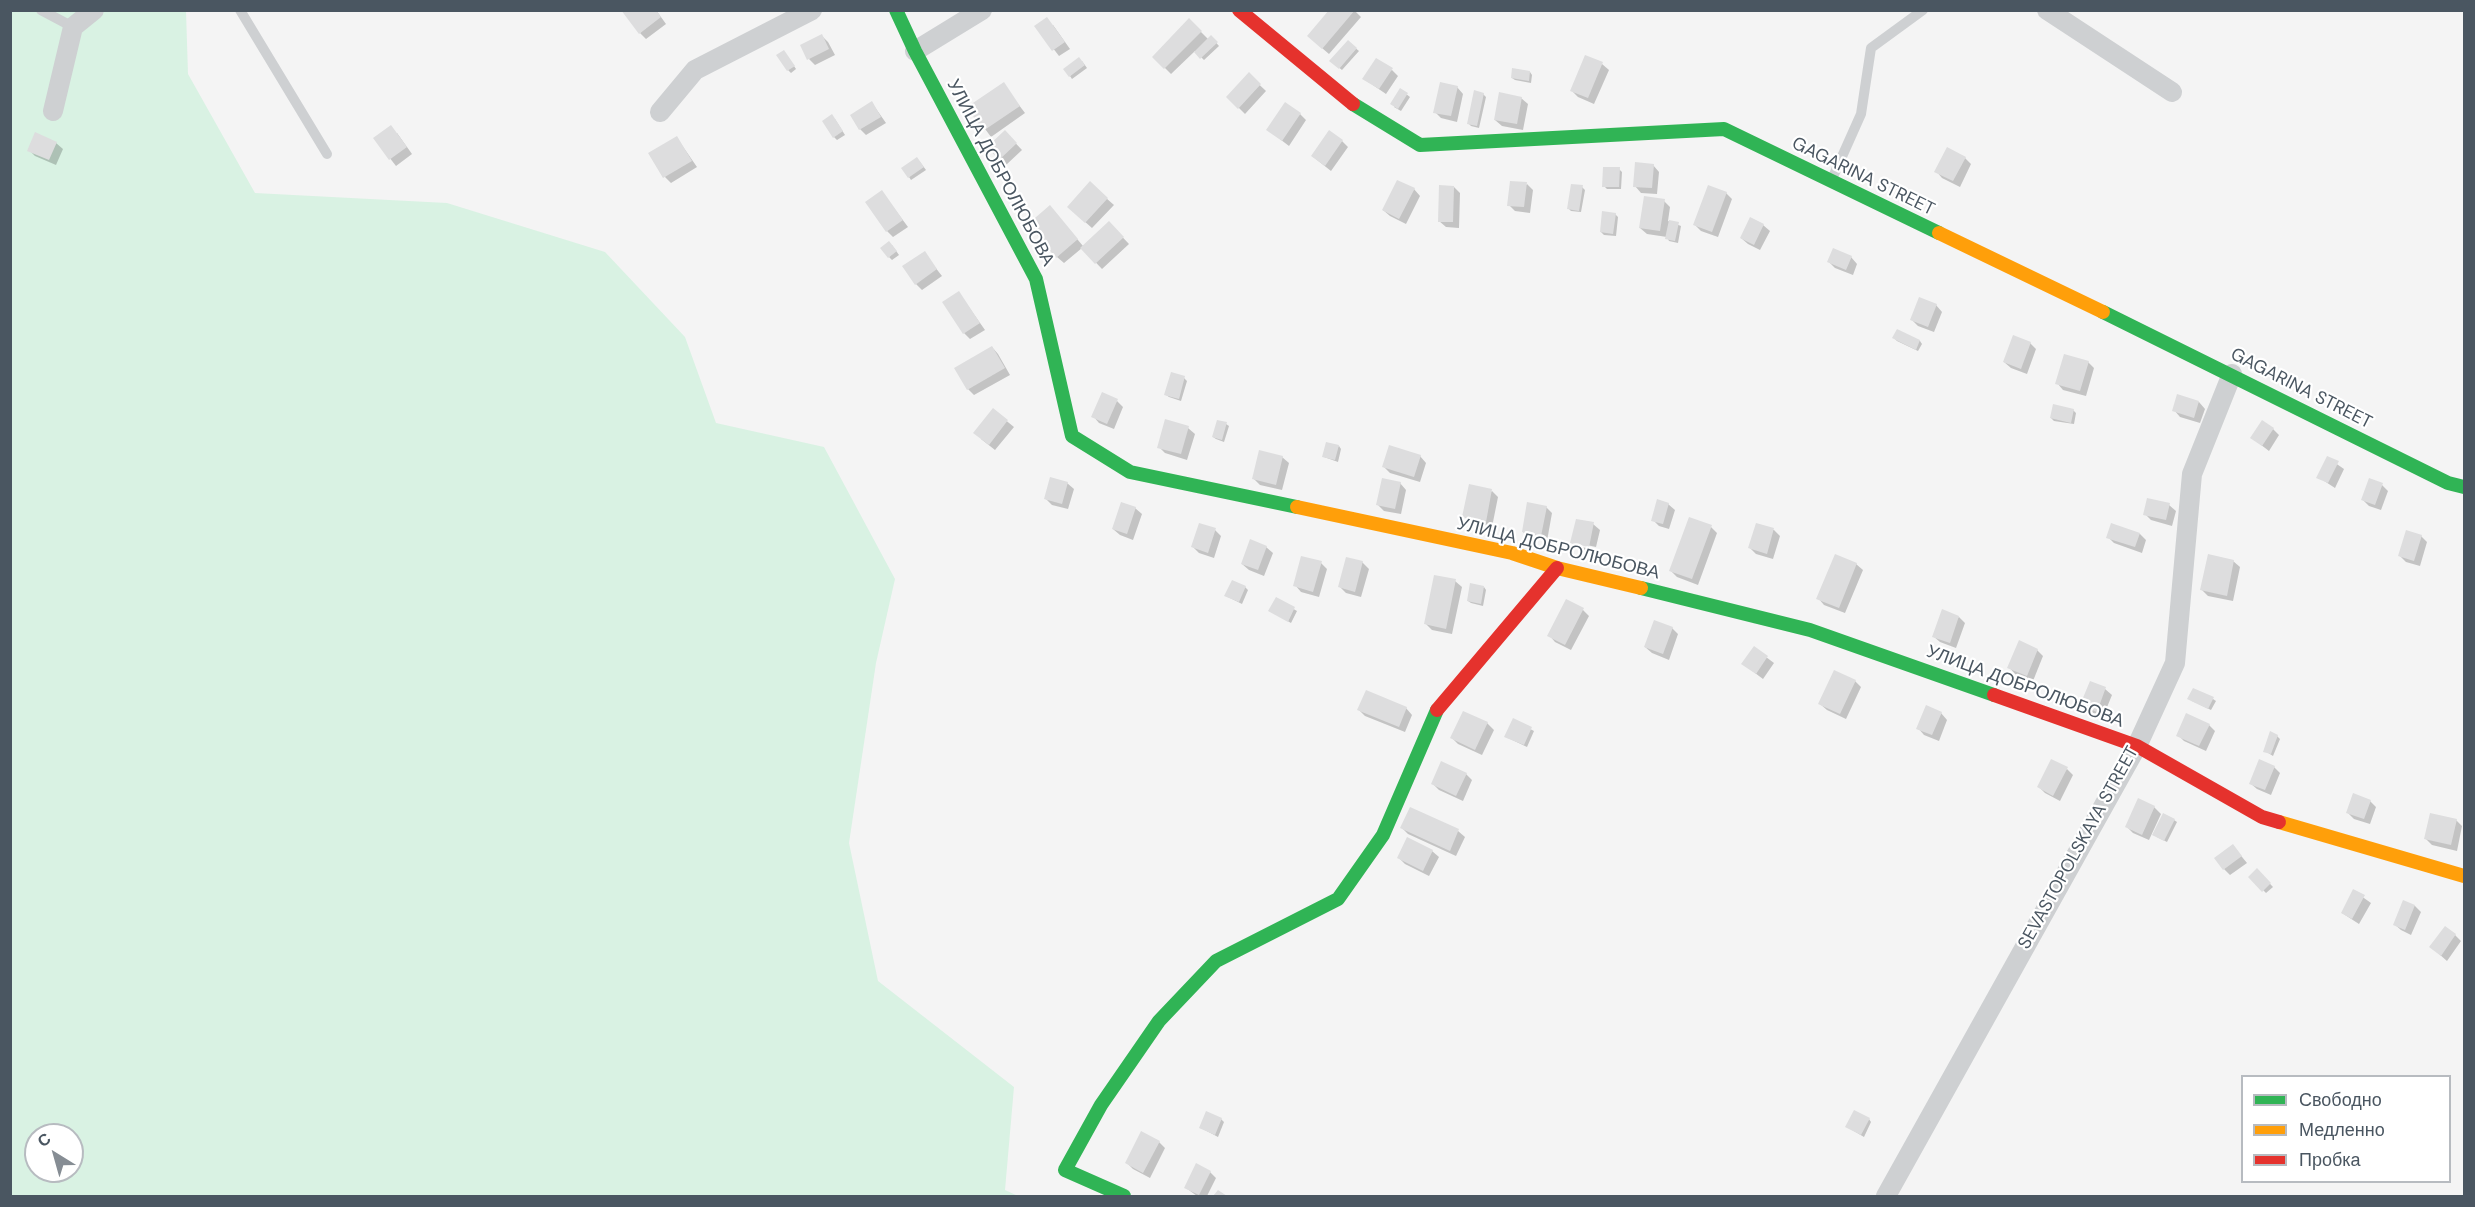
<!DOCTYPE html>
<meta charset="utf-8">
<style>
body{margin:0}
#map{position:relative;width:2475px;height:1207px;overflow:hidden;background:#f4f4f4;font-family:"DM Sans",sans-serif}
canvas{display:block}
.frame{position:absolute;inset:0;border:12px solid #4a5661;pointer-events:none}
.legend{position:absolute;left:2241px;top:1075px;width:210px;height:108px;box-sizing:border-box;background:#fff;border:2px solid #b7bbc0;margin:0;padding:8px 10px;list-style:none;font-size:18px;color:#4a5661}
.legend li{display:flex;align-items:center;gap:12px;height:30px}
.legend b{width:30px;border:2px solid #b7bbc0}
.north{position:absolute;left:24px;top:1123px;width:60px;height:60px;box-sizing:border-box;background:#fff;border:2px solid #b7bbc0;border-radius:50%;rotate:323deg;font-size:16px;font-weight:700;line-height:24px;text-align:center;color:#4a5661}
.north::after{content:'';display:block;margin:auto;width:21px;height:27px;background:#868d94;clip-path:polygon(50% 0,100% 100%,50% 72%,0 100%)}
</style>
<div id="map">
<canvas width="2475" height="1207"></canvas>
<div class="frame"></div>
<ul class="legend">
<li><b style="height:8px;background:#30b455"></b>Свободно</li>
<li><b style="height:8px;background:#ff9f0a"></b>Медленно</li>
<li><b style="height:8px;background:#e5322d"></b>Пробка</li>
</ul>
<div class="north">С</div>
</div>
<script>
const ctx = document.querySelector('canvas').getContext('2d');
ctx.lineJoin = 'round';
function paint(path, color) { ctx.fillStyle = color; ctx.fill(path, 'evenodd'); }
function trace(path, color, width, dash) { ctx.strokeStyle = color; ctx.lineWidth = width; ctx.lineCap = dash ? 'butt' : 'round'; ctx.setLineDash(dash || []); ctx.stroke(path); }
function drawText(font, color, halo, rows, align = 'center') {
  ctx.font = font + ' "DM Sans",sans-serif'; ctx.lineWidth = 4.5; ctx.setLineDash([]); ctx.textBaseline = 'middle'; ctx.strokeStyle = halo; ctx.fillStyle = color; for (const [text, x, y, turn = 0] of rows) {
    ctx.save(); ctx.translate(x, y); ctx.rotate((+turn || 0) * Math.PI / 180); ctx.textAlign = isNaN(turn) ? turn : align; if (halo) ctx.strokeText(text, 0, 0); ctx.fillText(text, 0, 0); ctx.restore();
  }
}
paint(new Path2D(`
 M11 11H186L188 74 255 193 447 203 605 252 685 337 716 423 824 447 895 579 876 663 849 843 878 981 1014 1087 1005 1190 1018 1196H11ZM36 1135H72V1171H36Z`), '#d9f2e3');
paint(new Path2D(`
 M656 10 666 24 646 39 640 33Z
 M1354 10 1361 17 1329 54 1315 42Z
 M1189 20 1209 40 1211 37 1219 46 1204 60 1195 51 1171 74 1154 57Z
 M1053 25 1070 49 1059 56 1036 26Z
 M822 36 828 42 835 55 815 65 809 59Z
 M1348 42 1359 51 1342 70 1331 61Z
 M786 54 796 69 791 73 788 70Z
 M1586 57 1602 64 1609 70 1594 104 1578 97 1572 91Z
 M1082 61 1087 68 1072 79 1070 76Z
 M1392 70 1398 76 1386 94 1364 79Z
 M1530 72 1532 75 1531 83 1515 80 1512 78Z
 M1249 75 1266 91 1245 114 1228 97Z
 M1003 84 1025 113 991 137 969 107Z
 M1457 87 1463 94 1457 122 1441 118 1435 112Z
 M1401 90 1410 97 1401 111 1394 107Z
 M1483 94 1486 97 1479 128 1471 126 1469 124Z
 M1521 98 1528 104 1523 130 1502 126 1495 120Z
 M872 103 886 123 866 135 860 129Z
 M1300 114 1306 120 1289 146 1268 130Z
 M835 119 845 135 837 140 834 137Z
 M1005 132 1022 150 1006 165 989 147Z
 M397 133 412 154 396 166 375 139Z
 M677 138 697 167 671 183 665 177Z
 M1342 141 1348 147 1331 171 1312 156Z
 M56 143 63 149 56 165 35 156 29 150Z
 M1965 158 1971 164 1960 187 1942 178 1936 171Z
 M920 162 926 170 911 180 909 177Z
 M1653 165 1659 172 1657 194 1641 193 1635 186Z
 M1619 169 1622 172 1621 189H1607L1604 186Z
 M1090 184 1114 205 1092 228 1075 213Z
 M1527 184 1533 190 1530 213 1515 211 1509 205Z
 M1454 187 1460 193 1459 228 1446 227 1439 221Z
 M1582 187 1585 190 1581 212 1571 211 1568 208Z
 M1414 189 1420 196 1406 224 1390 216 1383 210Z
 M882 192 908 227 893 237 887 231Z
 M1726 193 1732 199 1718 237 1701 231 1695 225Z
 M1664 201 1670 207 1668 221 1681 226 1678 243 1669 241 1667 237 1647 234 1640 228Z
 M1056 214 1083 246 1109 223 1129 244 1102 269 1082 248 1064 263 1057 257Z
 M1615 214 1618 217 1616 236 1604 235 1601 232Z
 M1763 225 1770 231 1760 250 1748 244 1741 238Z
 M892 245 899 255 892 260 889 257Z
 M924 253 942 276 922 290 916 284Z
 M1851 257 1857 264 1853 275 1835 268 1829 262Z
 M959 293 985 330 970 339 964 333Z
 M1936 305 1942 312 1934 332 1918 326 1912 320Z
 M1898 331 1920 341 1922 344 1918 351 1897 341 1894 338Z
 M2030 343 2036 349 2027 374 2011 368 2004 362Z
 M992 347 998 354 1010 375 974 395 968 389Z
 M2088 362 2094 368 2086 396 2063 390 2057 383Z
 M1184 378 1187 381 1181 401 1169 397 1166 395Z
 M1117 401 1123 407 1114 429 1099 423 1093 416Z
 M2199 402 2205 409 2200 423 2180 417 2174 410Z
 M993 410 1014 427 995 450 981 439Z
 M2073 410 2076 413 2074 424 2054 421 2051 418Z
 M1226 424 1229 426 1224 442 1216 439 1213 437Z
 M1188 428 1195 434 1187 460 1165 453 1159 447Z
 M2273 429 2279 435 2269 451 2252 438Z
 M1339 446 1341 449 1338 462 1324 457Z
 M1420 456 1426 463 1420 482 1390 473 1384 467Z
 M1282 457 1289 463 1282 490 1260 485 1254 479Z
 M2328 458 2344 469 2335 488 2318 477Z
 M1067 483 1074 489 1068 509 1052 505 1046 499Z
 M1400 483 1406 490 1401 514 1384 511 1378 505Z
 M2382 485 2388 491 2381 510 2369 506 2363 500Z
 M1492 491 1498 497 1492 527 1470 523 1464 516Z
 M1668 504 1675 510 1669 529 1659 526 1653 520Z
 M2169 505 2176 511 2172 526 2151 520 2145 514Z
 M1546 507 1552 513 1547 541 1530 538 1523 532Z
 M1135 508 1142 514 1133 540 1120 535 1113 529Z
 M1593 524 1600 530 1596 547 1577 543V546L1595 550V552L1578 549 1572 543Z
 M1757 525 1774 530 1780 536 1773 559 1756 554 1750 548Z
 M1711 527 1717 533 1698 585 1677 577 1671 571Z
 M1215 530 1221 536 1214 558 1199 553 1193 547Z
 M2140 534 2146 540 2142 553 2114 543 2108 537Z
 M2421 536 2427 542 2420 566 2406 562 2400 556Z
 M1266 547 1273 553 1264 576 1249 570 1242 564Z
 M2233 561 2240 567 2233 601 2208 596 2202 590Z
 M1362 562 1369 569 1361 597 1346 593 1340 587Z
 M1321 563 1327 569 1319 597 1301 592 1295 585Z
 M1856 564 1863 570 1845 613 1824 605 1818 598Z
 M1455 581 1462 587 1452 634 1432 630 1426 624Z
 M1245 587 1248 590 1242 604 1226 596Z
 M1484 587 1486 590 1483 606 1471 603 1468 601Z
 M1276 599 1297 611 1291 623 1270 611Z
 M1567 601 1583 610 1589 616 1571 650 1555 642 1549 635Z
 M1959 617 1965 623 1956 648 1940 642 1933 636Z
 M1672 628 1678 634 1669 660 1652 653 1645 647Z
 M1754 648 1774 663 1763 679 1743 664Z
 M2037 650 2043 656 2033 681 2015 674 2009 667Z
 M1855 681 1861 687 1846 719 1827 710 1820 704Z
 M2091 683 2105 689 2112 695 2103 717 2088 711 2082 705Z
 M2213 699 2216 701 2211 710 2192 701Z
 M1406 708 1412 715 1405 732 1365 716 1359 710Z
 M1464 713 1487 723 1494 730 1482 755 1458 744 1452 738Z
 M1941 713 1947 720 1939 741 1924 735 1918 728Z
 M1513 720 1534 731 1527 747 1506 737Z
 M2209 725 2215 731 2206 751 2184 741 2178 735Z
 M2277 736 2280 739 2273 756 2265 751Z
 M2274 767 2280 773 2271 795 2257 789 2250 783Z
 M2067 769 2073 775 2060 801 2045 793 2039 787Z
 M1466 774 1472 780 1463 801 1439 790 1433 784Z
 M2370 801 2376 807 2370 824 2354 819 2348 813Z
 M2154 807 2161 814 2149 840 2133 833 2127 827Z
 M2174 820 2177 822 2167 842 2157 837Z
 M2456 820 2462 826 2457 851 2432 845 2426 839Z
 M1402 828 1458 831 1465 837 1456 856 1408 834Z
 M2233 846 2247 863 2230 875 2224 869Z
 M1432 851 1439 857 1429 876 1405 864 1399 858Z
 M2257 870 2273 887 2266 893 2250 877Z
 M2354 891 2371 903 2359 924 2342 913Z
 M2404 902 2415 906 2421 912 2411 935 2401 930 2394 924Z
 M2455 935 2461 941 2447 961 2431 947Z
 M1221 1119 1224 1122 1218 1137 1201 1128Z
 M1869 1119 1871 1122 1864 1137 1847 1127Z
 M1159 1142 1165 1148 1150 1178 1133 1169 1127 1163Z
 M1210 1172 1216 1178 1207 1196H1197L1186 1188Z`), '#0003');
paint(new Path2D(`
 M621 10H656L661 17 639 34Z
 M1329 10H1355L1322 49 1307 36Z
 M1047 17 1065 42 1052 51 1034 26Z
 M1189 18 1202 31 1164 69 1152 57Z
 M822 34 829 49 807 60 800 45Z
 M1211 35 1218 42 1200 59 1194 52Z
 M1348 40 1357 48 1339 69 1329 61Z
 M784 50 795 66 787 71 776 55Z
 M1585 55 1603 62 1588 98 1570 91Z
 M1079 57 1085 65 1069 77 1063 69Z
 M1376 58 1393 68 1379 89 1362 79Z
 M1512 68 1530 71 1529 81 1511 78Z
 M1249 72 1261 84 1238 109 1226 97Z
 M1004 82 1020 106 983 131 967 107Z
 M1440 82 1458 86 1451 116 1433 113Z
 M1400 88 1408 93 1398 109 1390 104Z
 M1474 90 1484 93 1477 126 1467 124Z
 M1499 92 1522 97 1517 124 1494 120Z
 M872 101 881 117 859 130 850 115Z
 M1285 102 1301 113 1282 141 1266 130Z
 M832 114 843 131 833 138 822 121Z
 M391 125 407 147 389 160 373 138Z
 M1005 130 1017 143 999 160 987 147Z
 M1329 130 1343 140 1325 166 1311 156Z
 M35 132 57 142 49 160 27 151Z
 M677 136 692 161 663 178 648 153Z
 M1947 147 1966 157 1953 181 1934 172Z
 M917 157 924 167 908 178 901 168Z
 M1635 162 1654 164 1652 188 1633 187Z
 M1603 167H1620L1619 187H1602Z
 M1397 180 1415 188 1399 219 1382 210Z
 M1090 181 1108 198 1085 223 1067 207Z
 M1510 181 1527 182 1524 207 1507 206Z
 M1571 184 1583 185 1579 211 1567 209Z
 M1439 185 1454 186 1453 222H1438Z
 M1708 185 1727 192 1712 232 1693 225Z
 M882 190 903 220 886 232 865 202Z
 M1644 196 1665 199 1660 231 1639 228Z
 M1050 205 1078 239 1056 258 1028 224Z
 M1602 211 1616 213 1613 234 1600 232Z
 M1750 217 1764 224 1754 245 1740 238Z
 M1669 220 1679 222 1675 241 1665 239Z
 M1109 221 1124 237 1095 264 1080 248Z
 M889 241 897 251 888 258 880 248Z
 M1833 248 1852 256 1846 270 1827 262Z
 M925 251 937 269 915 285 902 266Z
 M959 291 980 323 963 334 942 302Z
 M1919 297 1937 304 1928 327 1910 320Z
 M1897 329 1920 340 1916 350 1892 338Z
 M2013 335 2031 342 2021 369 2003 362Z
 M992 346 1005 368 967 390 954 368Z
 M2064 354 2089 361 2080 391 2055 384Z
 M1171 372 1185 376 1179 399 1164 395Z
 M1102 392 1118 399 1107 424 1091 417Z
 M2177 394 2199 401 2194 418 2172 411Z
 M2053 404 2074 409 2071 423 2050 418Z
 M993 408 1008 420 989 445 973 433Z
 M1165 419 1189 426 1181 454 1157 448Z
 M1217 420 1227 422 1222 440 1212 437Z
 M2262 420 2274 428 2262 446 2250 438Z
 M1326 442 1339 445 1335 460 1322 457Z
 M1389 445 1421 455 1414 477 1382 467Z
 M1259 450 1283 456 1276 485 1252 479Z
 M2327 456 2339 461 2328 483 2316 478Z
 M1050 477 1068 482 1062 504 1044 499Z
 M1382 478 1401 482 1395 509 1376 505Z
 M2369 478 2383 483 2375 505 2361 500Z
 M1469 484 1492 489 1486 522 1462 517Z
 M2147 498 2170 503 2166 520 2143 515Z
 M1657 499 1669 503 1663 524 1651 521Z
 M1121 502 1136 507 1127 534 1112 529Z
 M1527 502 1547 506 1541 536 1522 532Z
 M1689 517 1712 525 1692 579 1669 571Z
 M1576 519 1594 522 1589 547 1570 543Z
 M1199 523 1216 528 1208 553 1191 547Z
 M1756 523 1774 528 1767 554 1748 548Z
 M2111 523 2140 533 2135 547 2106 538Z
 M2406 530 2422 535 2414 561 2398 556Z
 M1250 539 1267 546 1258 570 1241 564Z
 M1835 554 1857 563 1839 608 1816 599Z
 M2208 554 2234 560 2227 596 2200 590Z
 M1301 556 1322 561 1313 592 1293 586Z
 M1346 557 1363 561 1355 592 1338 587Z
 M1434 575 1456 579 1446 629 1424 624Z
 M1232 580 1246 586 1239 602 1224 596Z
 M1470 583 1484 586 1481 604 1467 601Z
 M1276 597 1295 607 1288 622 1268 611Z
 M1566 599 1584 608 1565 645 1547 636Z
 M1942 609 1959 616 1950 643 1932 637Z
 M1654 620 1673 627 1663 654 1644 647Z
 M2019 640 2038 649 2027 676 2007 668Z
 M1754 646 1768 656 1756 674 1741 664Z
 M1834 670 1856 680 1840 714 1818 704Z
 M2090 681 2106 687 2097 712 2080 705Z
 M2193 688 2214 697 2208 709 2187 699Z
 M1366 690 1407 707 1399 727 1357 710Z
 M1926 705 1942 712 1932 735 1916 729Z
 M1463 711 1488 722 1475 750 1450 738Z
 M2186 713 2210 724 2199 746 2176 736Z
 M1513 718 1532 727 1524 745 1504 737Z
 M2270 731 2278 735 2271 754 2263 752Z
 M2051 759 2068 767 2053 796 2037 787Z
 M2259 759 2275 766 2265 790 2249 784Z
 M1441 761 1467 773 1456 796 1431 784Z
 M2353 793 2371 800 2364 819 2346 813Z
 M2138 798 2155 806 2142 835 2125 827Z
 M1410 807 1459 829 1450 851 1400 828Z
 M2163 813 2175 819 2164 841 2152 835Z
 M2430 813 2457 819 2451 845 2424 839Z
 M1407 837 1433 850 1423 871 1397 858Z
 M2233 844 2242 856 2223 870 2214 858Z
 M2257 868 2271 883 2262 892 2248 877Z
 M2353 889 2365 895 2352 919 2341 913Z
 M2403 900 2415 905 2405 930 2393 925Z
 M2445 926 2456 934 2441 956 2429 947Z
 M1854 1110 1870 1118 1861 1135 1845 1127Z
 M1206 1111 1222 1118 1215 1135 1199 1128Z
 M1141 1131 1160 1141 1143 1173 1125 1163Z
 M1196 1163 1211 1171 1199 1195 1184 1188Z
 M1218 1190 1227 1196H1213Z`), '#ddddde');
trace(new Path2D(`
 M41 10 73 27
 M240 10 327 154
 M1832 179 1861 114 1871 48 1923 10`), '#ced0d2', 10);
trace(new Path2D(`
 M2047 10 2172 92
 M915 51 982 10
 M53 111 73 27 94 10
 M660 112 695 70 812 10
 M1886 1196 2137 746 2175 663 2192 474 2232 374`), '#ced0d2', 20);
trace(new Path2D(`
 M896 10 915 51 1036 279 1072 436 1130 472 1297 507
 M1353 104 1420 145 1724 129 1939 233
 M2103 312 2448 483 2464 487
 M1641 588 1810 630 1994 695
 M1124 1196 1065 1170 1101 1105 1159 1021 1216 961 1338 899 1383 835 1437 710`), '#30b455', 14);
trace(new Path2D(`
 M1939 233 2103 312
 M1297 507 1512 553 1557 568 1641 588
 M2279 822 2464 876`), '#ff9f0a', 14);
trace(new Path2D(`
 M1239 10 1353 104
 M1994 695 2137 746 2262 817 2279 822
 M1437 710 1557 568`), '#e5322d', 14);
drawText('18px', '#4a5661', '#fff', [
 ["УЛИЦА ДОБРОЛЮБОВА",1000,173,62],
 ["GAGARINA STREET",1863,177,26],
 ["GAGARINA STREET",2301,389,27],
 ["УЛИЦА ДОБРОЛЮБОВА",1558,549,14],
 ["УЛИЦА ДОБРОЛЮБОВА",2025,687,20],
 ["SEVASTOPOLSKAYA STREET",2079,848,-61]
]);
</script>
